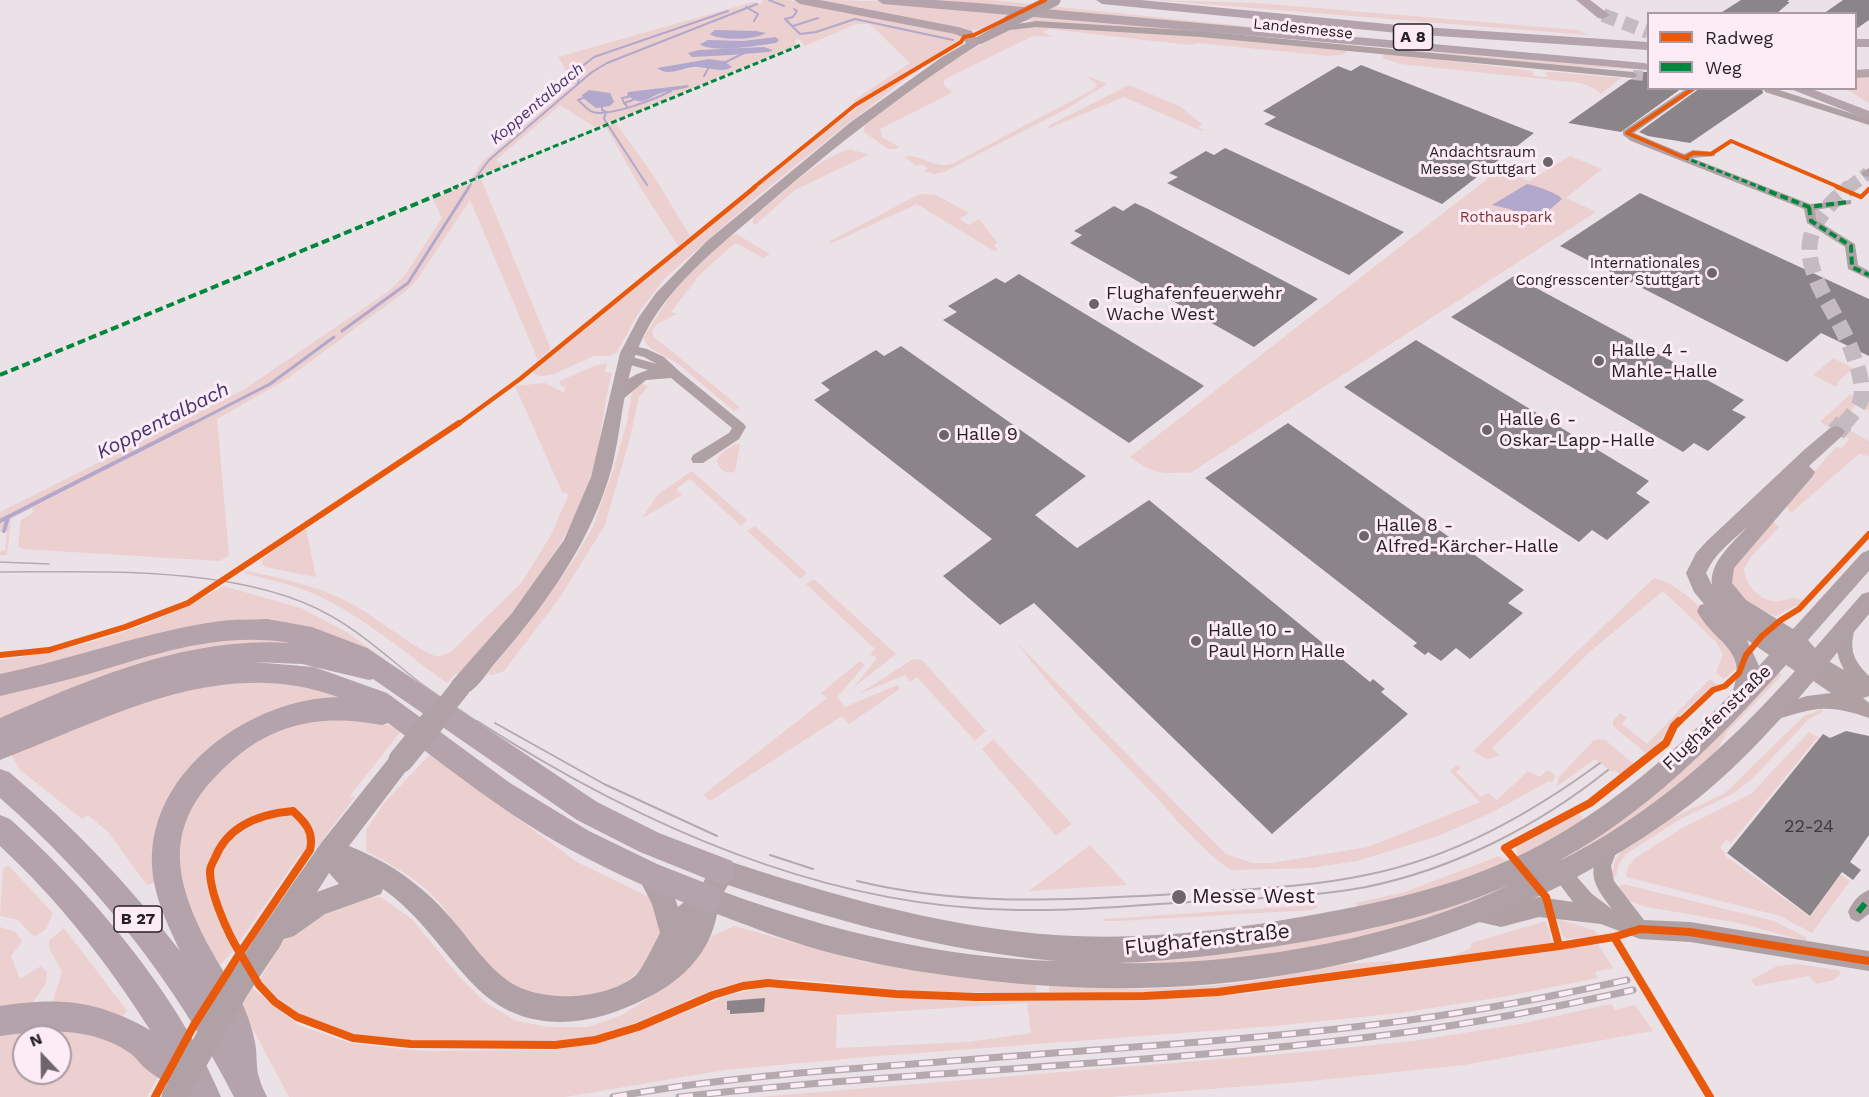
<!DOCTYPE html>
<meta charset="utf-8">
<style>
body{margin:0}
#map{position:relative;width:1869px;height:1097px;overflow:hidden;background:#ebe2e8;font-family:"Work Sans",sans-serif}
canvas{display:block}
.legend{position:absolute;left:1647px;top:12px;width:210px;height:78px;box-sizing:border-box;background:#fdebf6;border:2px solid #a79aa2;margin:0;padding:8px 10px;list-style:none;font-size:18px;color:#272125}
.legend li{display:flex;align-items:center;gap:12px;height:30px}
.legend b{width:30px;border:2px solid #a79aa2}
.north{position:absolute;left:12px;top:1025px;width:60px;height:60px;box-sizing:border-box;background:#fdebf6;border:2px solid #a79aa2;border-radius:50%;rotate:338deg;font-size:16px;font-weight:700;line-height:24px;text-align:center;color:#272125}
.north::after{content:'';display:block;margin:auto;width:21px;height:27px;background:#6c6569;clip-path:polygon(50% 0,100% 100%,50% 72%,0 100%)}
</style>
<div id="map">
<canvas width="1869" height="1097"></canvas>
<ul class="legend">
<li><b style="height:8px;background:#e8590c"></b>Radweg</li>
<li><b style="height:8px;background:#00873e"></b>Weg</li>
</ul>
<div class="north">N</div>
</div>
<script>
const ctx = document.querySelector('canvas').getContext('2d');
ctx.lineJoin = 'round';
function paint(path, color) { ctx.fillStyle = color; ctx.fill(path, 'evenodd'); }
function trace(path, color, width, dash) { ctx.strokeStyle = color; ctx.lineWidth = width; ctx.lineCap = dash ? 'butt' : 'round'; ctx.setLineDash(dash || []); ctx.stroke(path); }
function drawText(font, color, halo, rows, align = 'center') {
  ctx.font = font + ' "Work Sans",sans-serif'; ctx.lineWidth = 6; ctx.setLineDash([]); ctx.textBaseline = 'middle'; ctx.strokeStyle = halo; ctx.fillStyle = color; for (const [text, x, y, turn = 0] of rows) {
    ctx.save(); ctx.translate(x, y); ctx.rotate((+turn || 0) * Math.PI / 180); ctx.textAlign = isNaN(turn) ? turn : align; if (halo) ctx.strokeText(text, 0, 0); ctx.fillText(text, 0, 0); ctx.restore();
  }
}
paint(new Path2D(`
 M763 0H788L959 34 962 40 959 45 907 78 831 137 757 197 665 278 639 312 617 352 610 356H594L554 374 542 376 534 374V370L795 156 805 150 804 148 846 115 850 114 858 105 913 70 865 100 856 102 854 100 910 63 870 24H856L805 46 799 39 795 41 797 45 596 128 560 105 496 160 504 166 471 179 483 161 571 86H577L571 84 569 75 558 57 753 2 761 4ZM775 37 776 43 744 47H703L702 41H743ZM753 49 769 52 698 56 699 50ZM709 59 724 61C705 68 682 70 661 72L657 68Z
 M810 0C943 0 1077 18 1209 32L1002 19 983 29 972 30Z
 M914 0H991L1302 32Z
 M1153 0 1258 3 1577 30 1588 35Z
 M1029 25 1202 35 1349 49 1344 54 1330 56 1198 43 1189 45 1049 29 1043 32 1053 37 1033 36 945 79 943 84 952 92 948 95 880 129 882 137 899 147 896 149H888L864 132V126L905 92 964 54 1007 30Z
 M1398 49 1634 69 1580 67 1467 59Z
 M1384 53 1526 70 1532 71 1534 76 1548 77 1545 72H1554L1621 78 1601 94 1595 89 1581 83 1400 64 1383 58Z
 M1085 75 1107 84 1068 108 944 172 934 174 924 171 928 168 921 164 917 166 905 157C919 152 930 169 952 164L1094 89 1097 84Z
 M1869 75V103L1846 89 1856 88V78Z
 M1129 85 1179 106 1202 124 1198 127 1204 130 1202 131 1124 97 1047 129 1050 125Z
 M616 123 655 178 690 236 678 246 642 190 606 127Z
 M851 149 868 155 795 190 755 225 752 222 755 216C781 195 818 157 851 149Z
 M1570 156 1602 169 1566 198 1596 212 1190 473C1181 472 1174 473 1166 473 1153 473 1140 464 1130 457L1500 169 1529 181Z
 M481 179 551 349 538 360 470 200 416 281 406 291 284 381 217 419 229 555 220 561 22 549 18 546 21 520 34 512 32 508 11 519 7 555H0V552L5 550 7 531 0 532V512L243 390 389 291 405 275 442 218 433 199Z
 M927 194 936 195 969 213 959 219 969 225 979 219 997 242 994 246 998 249 994 251 917 204 832 243 828 242 918 195Z
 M736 234 770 254 763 258 738 244H734L695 279 696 280 671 312 677 314 657 324 652 331 654 337 740 407 734 411 677 363 650 348 643 338 673 292 692 270 730 236Z
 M1833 358 1853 368 1837 383 1839 384 1836 387 1813 375Z
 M607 363 605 372 612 373C603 405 602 439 592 472 568 551 513 613 460 675L456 673 447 683C402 651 359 612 307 591 287 583 265 579 244 573L247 571C282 578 318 586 350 603 380 619 405 643 437 657L451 652 522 582 551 535 569 494 562 492 515 386 545 383 563 392 566 388 560 385V381L594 366Z
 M642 383 648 387 639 397 630 438 605 525 559 599 504 671 492 675 488 674 572 563 593 527 615 464 627 422 631 396 637 384Z
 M1850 394 1864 401 1869 396V411L1857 404 1837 424 1869 441V456L1859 454 1791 513 1786 505 1836 447 1842 448 1849 439 1820 422Z
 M735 444H740L735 472C725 474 719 470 717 460L722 453Z
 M692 471 747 520 741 526 690 479 676 489 682 495 642 518 658 494Z
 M1773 521 1779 527 1751 557 1744 569C1746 587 1761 603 1780 601 1790 600 1793 595 1803 601 1794 608 1785 610 1776 616L1749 606 1729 580C1733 558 1758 538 1773 521Z
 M755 526 807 573 800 579 747 531Z
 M306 528 316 577 265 567 262 564V559Z
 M1654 578C1685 584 1736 638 1736 669L1724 679 1716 673 1723 655 1716 642 1663 591 1592 650 1492 748 1500 756 1486 759 1473 751Z
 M814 579 896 654 853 688 877 658 870 654 875 649 806 584Z
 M223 586 301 608 345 631 385 659 383 661 220 622 162 633 0 676V660C78 650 155 627 223 586Z
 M207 638 306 640 274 647 0 723V691Z
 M1016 642 1226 854 1252 863H1272L1368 847 1480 802 1450 771 1457 765 1461 768 1456 772 1481 797 1488 793 1497 800 1528 771 1540 777 1547 770 1555 775 1553 782 1549 781 1491 813 1438 836 1357 861 1312 868 1231 870C1202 851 1178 821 1155 796 1107 746 1058 697 1016 642Z
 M913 659 922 660 986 731 975 741 917 677 910 682 905 675 859 694Z
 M860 661 865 665 837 697 845 707 897 685 900 689 849 724 842 716 710 801 703 795 827 698 821 693Z
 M1778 672 1782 675 1728 731 1714 755 1646 811 1577 853 1574 852V849Z
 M263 678 354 698 205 761 157 882 147 885 108 832 88 815 82 819 20 770 9 751 178 686Z
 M1710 679 1718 685C1704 693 1680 712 1671 726 1664 737 1658 745 1647 754L1613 726V721L1620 713 1627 717 1622 724 1647 744Z
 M1822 709 1823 712 1809 719 1752 779 1734 793 1679 820 1626 854 1619 864 1616 876 1611 879 1615 859 1622 851 1670 819 1725 793 1804 716Z
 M355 711 401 731 349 797H355L309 857 300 854 233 951 215 970 191 921 174 844 206 774 273 726Z
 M1809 732 1818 737 1731 843 1726 840 1720 848 1726 853 1724 855 1810 917 1840 875 1850 881 1812 933 1780 916 1626 877 1628 867 1634 859 1682 828 1751 794Z
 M993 739 1072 824 1056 836 982 749Z
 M1599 739 1605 740 1635 765 1621 776 1615 770 1612 772 1595 759 1557 786 1559 777 1594 740Z
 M430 754 577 862 651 898C665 932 666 933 644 964 615 1006 538 1007 500 978 476 960 457 922 437 900 418 878 390 864 366 851V830L385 802Z
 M1574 815H1580L1585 820 1518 858 1516 847Z
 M1090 845 1127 885 1029 891Z
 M1499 856 1510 862 1463 883 1361 910 1355 903 1405 892Z
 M8 865 53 913 46 929 36 936 32 935 18 920 0 916 3 869Z
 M1523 877 1504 891 1351 944 1210 965 1048 966V959C1074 960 1100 963 1126 962 1197 962 1267 948 1337 934 1402 921 1463 907 1523 877Z
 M1623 884 1774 921 1807 938 1806 941 1738 923 1642 906 1628 900 1616 889Z
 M360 896 381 897 412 919 456 973 486 1003 516 1021 549 1027H588L622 1015 674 982 712 936 734 926 868 963 1036 985V992C983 993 930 993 877 988 839 985 798 976 759 980 703 985 655 1021 601 1034 541 1049 363 1049 309 1020 290 1010 275 996 260 980L279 946 309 917Z
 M1317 905 1318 907 1311 910 1120 921H1104L1103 919Z
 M1557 919 1594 930 1598 936 1567 939 1563 936Z
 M1546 921 1552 943 1447 958 1471 948V943Z
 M0 927 16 932 22 942 11 956 20 979 41 966 47 972 46 983 31 1005 0 1011Z
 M64 928 127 1011 123 1016 106 1010 52 1004 62 972 49 948V941Z
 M1598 944 1613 968 1595 972 1598 978 1502 997 1400 1013 1274 1026 866 1057 725 1070 565 1097H289L240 1005 252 988 298 1025 350 1043 420 1051 552 1050 593 1044 633 1033 729 995 761 988 785 987 891 998 986 1002 1243 994ZM1027 1003 1031 1033 968 1042 836 1048 837 1015Z
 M1393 961 1395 965 1226 988 1138 992H1049V986L1141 989 1205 986 1241 983 1348 964Z
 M1796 964 1839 970 1841 973 1834 980 1816 984 1809 976 1755 986 1751 980 1777 966Z
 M1611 1004 1615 1010 1635 1005 1653 1031 1464 1065 1311 1081 1111 1097H758L1282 1054 1413 1041 1520 1024Z
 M0 1027 109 1032 159 1075 147 1097H0ZM24 1037H60V1073H24Z`), '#eccfcf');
paint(new Path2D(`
 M715 30 756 31 766 33C756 40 719 41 710 34Z
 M775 37 779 40 776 43C762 45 710 54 700 44L708 40 743 41Z
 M764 47 773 50 769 52C743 54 718 56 692 57L688 53 699 50Z
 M709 59 724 61 732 67C722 74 707 66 694 67 683 68 666 77 657 68Z
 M688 85 689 87C680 90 671 90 661 93 646 98 643 108 627 95L628 92Z
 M589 90 610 93 614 102 610 106 596 108 583 98 582 95Z
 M1527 184C1534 185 1560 194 1562 199L1534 223 1510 209 1492 205Z`), '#b1a8cb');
trace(new Path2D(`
 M769 0 784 6
 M746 7 758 14 754 21
 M794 9 797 11 793 17 785 19 800 34 816 32 855 19 953 40
 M793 26 818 18
 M724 63 744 53
 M704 76 709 67 714 66
 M578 83 580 68 594 57 728 11
 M583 98 578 100C583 104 587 110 593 112 610 117 655 99 671 91
 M624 103 622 98 628 97
 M602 106V110L606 112 604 119 647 185
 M627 106 624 103 633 100
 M475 179 489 160 592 72 607 63 757 4
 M468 188 471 184`), '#b1a8cb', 2);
trace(new Path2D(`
 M342 331 408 283 469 187
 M190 425 270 384 334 337`), '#b1a8cb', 3);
trace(new Path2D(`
 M0 521 193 423
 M4 531 8 517`), '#b1a8cb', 4);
paint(new Path2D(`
 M1741 0H1789L1787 2H1790L1776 14H1719Z
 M1843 0H1869V20L1856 29V14H1823Z
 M1361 65 1501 120 1534 133 1442 204 1264 124 1276 117 1263 111 1338 66 1351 71Z
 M1640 72H1648V88H1682L1621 132 1568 123 1629 80 1639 77Z
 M1700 88H1762L1763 93 1690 143 1648 136 1639 132Z
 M1225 148 1307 186 1404 232 1349 275 1167 183 1178 177 1169 173 1206 151 1214 155Z
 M1640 193 1869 299V356L1821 333 1787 362 1560 246Z
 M1135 203 1148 209 1318 299 1254 347 1070 243 1082 235 1074 231 1114 206 1123 211Z
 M1019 274 1198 382 1204 386 1129 443 943 320 957 312 948 306 996 278 1005 283Z
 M1514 276 1744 400 1732 410 1746 417 1708 451 1694 443 1683 452 1451 317Z
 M1416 340 1649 481 1636 493 1650 502 1607 540 1592 530 1579 542 1344 387Z
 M901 346 1086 476 1035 515 1077 548 1149 500 1370 682 1373 679 1385 689 1381 692 1408 714 1272 834 1034 603 1000 625 943 576 992 539 814 400 830 390 821 383 876 350 884 356Z
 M1288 423 1524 590 1508 603 1523 613 1470 659 1456 648 1441 661 1428 652 1425 655 1413 646 1417 643 1205 478Z
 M1846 731 1869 736V835L1850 862 1861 870 1853 880 1842 872 1810 916 1727 853 1823 734 1830 738Z
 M765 998 764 1012 730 1014V1010H727V1001Z`), '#8b858a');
trace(new Path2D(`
 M1633 75 1648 76`), '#c4bbc1', 10, [10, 4.5]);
trace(new Path2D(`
 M1848 188 1868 173`), '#c4bbc1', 13, [13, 6]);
trace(new Path2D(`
 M1843 425C1849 418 1859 408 1861 399 1863 387 1860 373 1856 363 1835 293 1766 250 1850 187`), '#c4bbc1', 16, [16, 8]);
trace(new Path2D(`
 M1836 432 1844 423`), '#c4bbc1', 20, [20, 10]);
trace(new Path2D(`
 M1603 15 1648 32`), '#c4bbc1', 14, [14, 8]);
paint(new Path2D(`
 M1036 21 1201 31 1633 72 1638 75 1633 78 1201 37 1036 27 1010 30 981 44 976 41 1005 26Z
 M1687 88H1698L1634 133 1684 154 1693 150 1715 152V156L1692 158 1810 204 1851 200V204L1815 210 1816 220 1855 244 1858 265 1869 271V279L1848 269 1845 247 1807 223 1804 209 1631 141 1623 135V131Z
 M1764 88H1773L1869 119V125L1765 92Z
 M629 345 647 349 664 357 679 371 744 424 746 427 739 439 703 463H693L691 459 693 455 729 433 732 428 671 378 646 380 622 400H612L610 397C620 383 632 375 648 370L620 362 619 359 620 356 625 355 657 364 644 357 625 352 623 349Z
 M1847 620 1853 622C1856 628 1854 630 1853 637 1850 654 1857 664 1869 676V696L1863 698 1869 703V718C1824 702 1812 709 1768 722L1762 720 1760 715 1762 710 1807 696 1831 693 1803 674 1801 669 1803 664 1808 662 1810 656 1816 654 1844 670C1836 655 1833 638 1841 622Z
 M1610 836 1617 839 1619 845 1611 866 1614 881 1644 920 1690 922 1869 951V971L1690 942 1640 939 1601 924 1539 917 1501 927 1471 920 1468 913 1471 906 1478 903 1501 907 1539 897 1573 902 1546 866 1548 860 1555 857 1562 860 1592 894 1612 909C1589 880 1589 872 1603 839Z
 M1869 890V914L1858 922 1851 919 1848 912C1852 902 1859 894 1869 890Z`), '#afa0a4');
paint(new Path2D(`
 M1010 18 1016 21 1014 23C925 75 845 138 767 205 720 246 664 287 639 346 623 383 622 427 612 467 592 541 546 604 496 662 485 675 471 701 452 695L449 688 452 681 512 613 564 540 591 477 620 353 639 317 656 293 707 241 851 122 942 57Z
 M1869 168V177L1863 176 1861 173Z
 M1836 426 1842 428 1845 432 1842 436 1809 466 1815 472 1812 477 1734 568 1732 583 1746 600 1793 629 1862 553 1869 550V571L1808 640 1815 648 1862 594 1869 592V614C1809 686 1749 764 1672 818 1471 960 1234 1008 992 981 940 975 889 968 839 955 797 945 757 929 717 914 710 953 682 981 647 998 589 1028 523 1036 474 985 443 953 420 915 383 889L381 894 325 914 294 936 284 939 278 949 269 953 260 949 256 940 260 931 321 843 393 753 401 750 409 753 412 760 409 767 349 846C392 863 426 888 455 923 472 943 487 966 508 981 539 1003 604 1001 635 976 641 972 655 942 660 933L652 904 637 875 640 867 649 863C665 869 673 891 678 907L700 889 713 863 722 859C817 890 913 919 1013 931 1113 944 1213 933 1312 915 1391 901 1469 883 1540 845 1612 806 1676 751 1732 693 1750 648 1713 643 1697 611L1700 605 1704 604 1694 592 1686 573 1696 553 1707 541 1804 450 1830 428ZM1747 527C1733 543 1709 562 1712 585L1706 573C1714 554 1732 541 1747 527ZM1747 640 1769 655 1759 666ZM1786 665 1795 671C1726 748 1648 818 1555 863 1644 816 1719 740 1786 665ZM329 873 339 884 317 892ZM1511 884C1399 939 1241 966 1116 963 1181 961 1245 952 1308 941 1378 928 1446 913 1511 884ZM728 885C836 921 943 951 1057 961 942 958 831 931 724 892Z`), '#b0a1a7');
paint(new Path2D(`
 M794 0H820L958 27 972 31 979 42 972 46 967 45 962 37 955 34 800 4Z
 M877 0H934L978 3 1644 63 1648 64V70L883 4Z
 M1096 0H1141L1408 26 1648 42V50L1408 34 1102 4Z
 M1576 0H1590L1610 15 1603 19 1598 18Z
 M1856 39H1869V47H1856Z
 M1869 69V77L1856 78V70Z
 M1788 88H1809L1869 111V120Z
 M267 619 312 627 367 648 597 802 659 833 732 861 736 871 732 881 722 885 640 852 577 820 373 679 369 680 302 664 253 662 314 667 387 693 510 783 589 831 657 864 718 888 722 898 718 908 708 912C661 894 616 874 571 850 506 815 447 767 388 723L382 725C331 715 282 720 240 754 164 816 167 869 211 950 221 969 234 986 243 1005 249 1019 254 1033 256 1049 257 1059 256 1071 260 1080 261 1086 265 1092 267 1097H234C175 982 97 883 0 798V769L9 772C73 826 129 885 180 951 167 923 153 895 152 864 149 770 251 699 338 697 218 654 109 719 0 760V718C92 678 188 636 291 643 221 631 155 654 89 674 60 682 30 689 0 696V674C74 659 146 631 221 621 236 619 252 620 267 619Z
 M0 815 10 819C92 893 178 994 221 1097H188L186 1093C173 1086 158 1079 146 1069 140 1064 136 1057 130 1053 90 1026 45 1030 0 1036V1006C60 997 97 1000 150 1030 107 962 59 901 0 846Z`), '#b4a3ab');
trace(new Path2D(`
 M0 562 49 564
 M0 572C99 572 243 565 331 616 363 634 390 659 419 682 438 696 459 709 479 723`), '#b4a9ad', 1.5);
trace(new Path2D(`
 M477 721C625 816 796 896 974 908 1051 914 1127 906 1203 901 1257 898 1313 897 1366 887 1454 869 1538 826 1608 770
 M495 723 604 784 717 836
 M770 855 813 869
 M857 881C964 907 1067 900 1176 894
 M1224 891C1271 888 1319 885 1366 875 1452 858 1529 815 1600 763`), '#b4a9ad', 2);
const rail = new Path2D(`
 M613 1097C730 1076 847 1069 965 1060 1114 1048 1262 1040 1410 1020 1483 1010 1555 996 1627 980
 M679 1097C924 1069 1171 1065 1415 1031 1488 1021 1561 1006 1633 990`);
trace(rail, '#b4a9ad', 7);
trace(rail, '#fdebf6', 4.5, [14]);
trace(new Path2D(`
 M1010 21 1054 0`), '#b0a1a7', 13);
trace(new Path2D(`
 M432 723 460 688`), '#b0a1a7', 20);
trace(new Path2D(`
 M401 760 433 721
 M174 1097 237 988 269 940`), '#b0a1a7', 25);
trace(new Path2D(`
 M1683 157 1762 188
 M453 188 801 45`), '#00873e', 3, [6, 3]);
trace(new Path2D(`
 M1758 187 1809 207 1847 202
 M1809 207 1811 221 1851 246 1852 267 1869 275
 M0 375 457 187`), '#00873e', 4, [8, 4]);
trace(new Path2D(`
 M1858 912 1869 899`), '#00873e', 6, [11, 6]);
trace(new Path2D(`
 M1694 88 1627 133 1685 158 1693 153 1711 154 1731 141 1841 188
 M753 188 855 105 961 42 964 37 974 35 1045 0`), '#e8590c', 4);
trace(new Path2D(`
 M1837 187 1861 197 1869 189
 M457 425 520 379 755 187`), '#e8590c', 4.5);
trace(new Path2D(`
 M0 655 49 650 125 627 188 603 459 423
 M1678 723 1713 690 1725 686 1739 673 1746 655 1762 636 1781 620 1799 609 1869 534`), '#e8590c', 6);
trace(new Path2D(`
 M293 811C306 823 314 832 310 850L240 953C228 934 210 894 210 871 210 867 213 862 215 858 228 825 260 814 293 811Z
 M1614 937 1710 1097
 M1559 946 1546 897 1505 848 1590 803 1666 743 1674 726 1679 721
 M240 953 259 985 275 1002 297 1017 353 1038 411 1044 555 1045 595 1040 638 1027 713 995 743 986 768 983 896 994 976 997 1144 996 1218 992 1559 946 1614 937 1640 929 1690 932 1869 961
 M155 1097 194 1025 240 953`), '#e8590c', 8);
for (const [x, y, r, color] of [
 [1548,162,6,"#6c6569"],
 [1712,273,6,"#6c6569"],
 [1094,304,6,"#6c6569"],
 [1599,361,6,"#6c6569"],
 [1487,430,6,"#6c6569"],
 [944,435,6,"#6c6569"],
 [1364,536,6,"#6c6569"],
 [1196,641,6,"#6c6569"],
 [1179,897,8,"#6c6569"]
]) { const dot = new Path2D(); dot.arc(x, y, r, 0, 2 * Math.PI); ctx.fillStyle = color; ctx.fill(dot); trace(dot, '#fdebf6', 2); }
drawText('15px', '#272125', '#fdebf6', [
 ["Landesmesse",1303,29,6]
]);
drawText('15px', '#272125', '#fdebf6', [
 ["Andachtsraum",1536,153],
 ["Messe Stuttgart",1536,170],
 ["Internationales",1700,264],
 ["Congresscenter Stuttgart",1700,281]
], 'right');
drawText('15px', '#7d3531', '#fdebf6', [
 ["Rothauspark",1506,218]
]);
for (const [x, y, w] of [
 [1413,37,39],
 [138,919,48]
]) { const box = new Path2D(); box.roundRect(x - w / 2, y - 13, w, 26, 4.5); ctx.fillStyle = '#fdebf6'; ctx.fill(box); trace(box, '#272125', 1.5); }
drawText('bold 16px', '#272125', null, [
 ["A 8",1413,37],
 ["B 27",138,919]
]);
drawText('italic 16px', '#433470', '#fdebf6', [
 ["Koppentalbach",537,104,-40]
]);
drawText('18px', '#272125', '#fdebf6', [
 ["Flughafenfeuerwehr",1106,294],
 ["Wache West",1106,315],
 ["Halle 4 -",1611,351],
 ["Mahle-Halle",1611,372],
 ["Halle 6 -",1499,420],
 ["Oskar-Lapp-Halle",1499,441],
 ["Halle 9",956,435],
 ["Halle 8 -",1376,526],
 ["Alfred-Kärcher-Halle",1376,547],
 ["Halle 10 -",1208,631],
 ["Paul Horn Halle",1208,652]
], 'left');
drawText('18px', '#272125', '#fdebf6', [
 ["Flughafenstraße",1717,718,-44]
]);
drawText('18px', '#403a3e', null, [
 ["22-24",1809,827]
]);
drawText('italic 20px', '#433470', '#fdebf6', [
 ["Koppentalbach",163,421,-27]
]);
drawText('21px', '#272125', '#fdebf6', [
 ["Messe West",1192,897]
], 'left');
drawText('21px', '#272125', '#fdebf6', [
 ["Flughafenstraße",1207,940,-6]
]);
</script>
